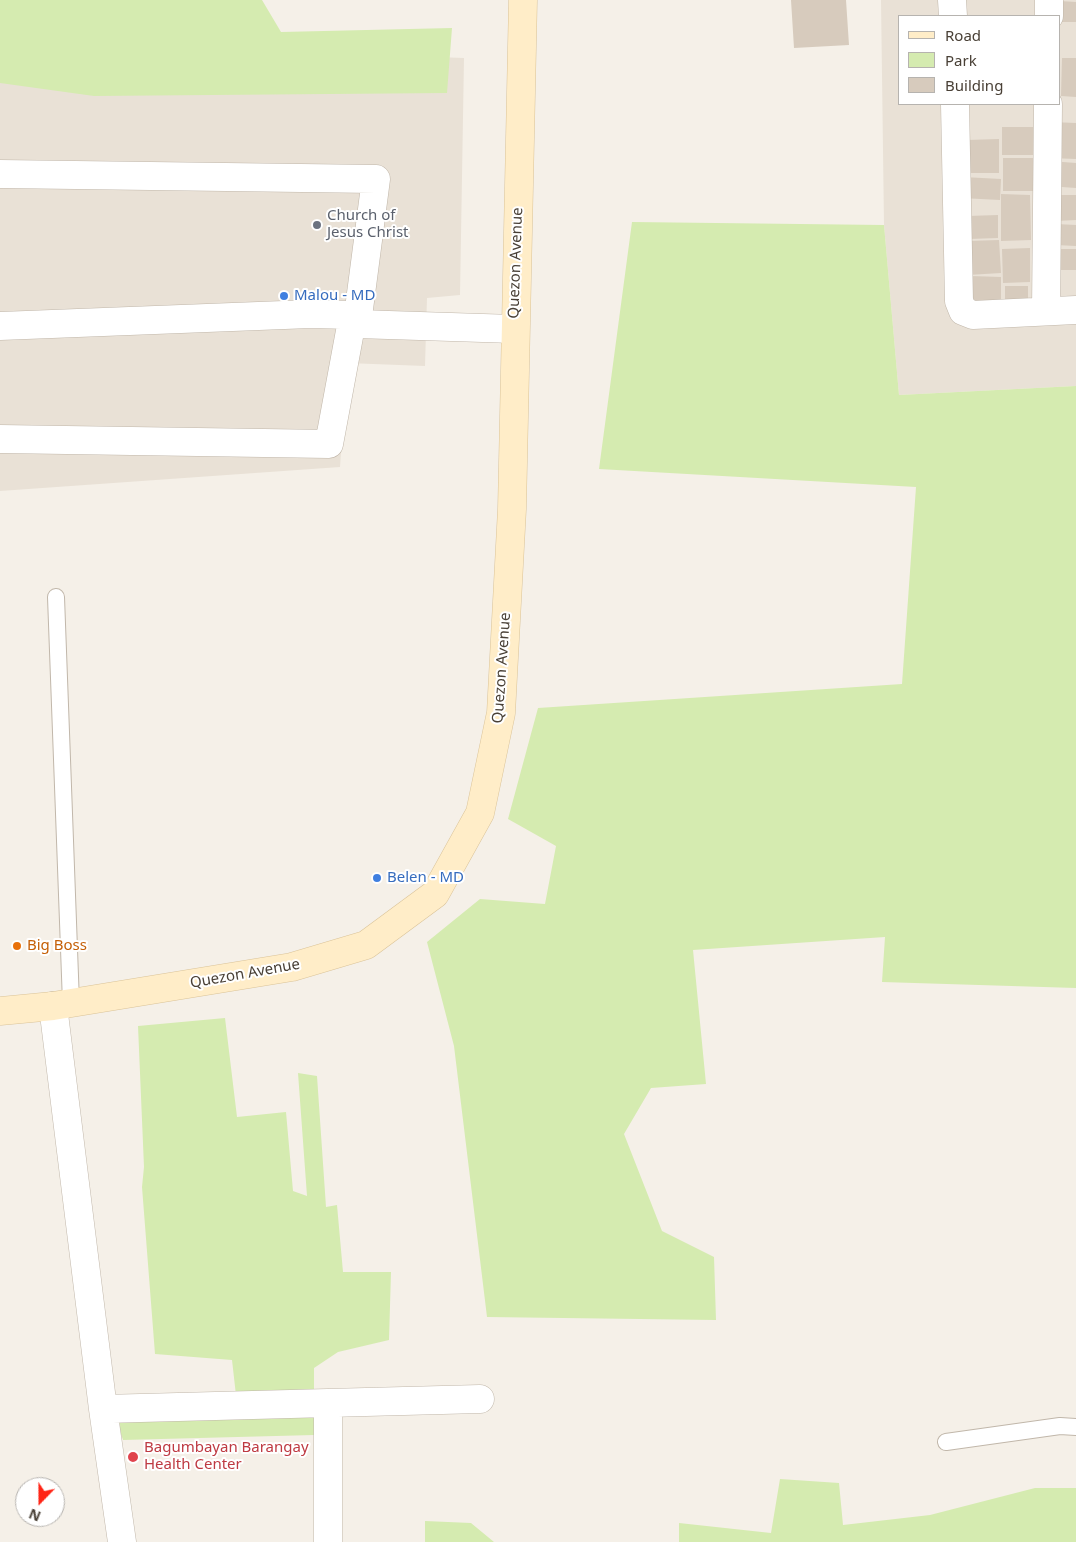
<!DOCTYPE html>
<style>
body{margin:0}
#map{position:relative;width:1076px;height:1542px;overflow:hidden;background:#f5f0e8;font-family:"Noto Sans",sans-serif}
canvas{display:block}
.legend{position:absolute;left:898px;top:15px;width:162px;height:90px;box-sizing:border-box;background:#fff;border:1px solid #b6b3af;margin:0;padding:6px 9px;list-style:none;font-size:15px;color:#494036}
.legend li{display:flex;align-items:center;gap:10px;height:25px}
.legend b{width:25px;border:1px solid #b6b3af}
.north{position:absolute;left:15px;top:1477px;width:50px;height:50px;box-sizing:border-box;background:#fff;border:1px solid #b6b3af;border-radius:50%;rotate:202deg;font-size:14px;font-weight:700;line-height:20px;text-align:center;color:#494036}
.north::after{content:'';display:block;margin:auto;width:18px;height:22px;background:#ff2415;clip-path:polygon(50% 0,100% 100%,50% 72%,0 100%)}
</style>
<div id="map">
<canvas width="1076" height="1542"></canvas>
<ul class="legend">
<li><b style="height:6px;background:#ffedc8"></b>Road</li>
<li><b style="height:14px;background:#d5ebb0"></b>Park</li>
<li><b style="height:14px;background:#d7cbbd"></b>Building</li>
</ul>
<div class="north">N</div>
</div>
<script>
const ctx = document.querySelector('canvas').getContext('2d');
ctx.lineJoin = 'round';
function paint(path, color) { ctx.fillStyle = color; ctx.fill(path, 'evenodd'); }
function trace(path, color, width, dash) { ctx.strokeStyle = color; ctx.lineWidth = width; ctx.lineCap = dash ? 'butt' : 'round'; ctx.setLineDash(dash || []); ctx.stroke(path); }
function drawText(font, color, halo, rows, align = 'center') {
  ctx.font = font + ' "Noto Sans",sans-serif'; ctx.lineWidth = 4; ctx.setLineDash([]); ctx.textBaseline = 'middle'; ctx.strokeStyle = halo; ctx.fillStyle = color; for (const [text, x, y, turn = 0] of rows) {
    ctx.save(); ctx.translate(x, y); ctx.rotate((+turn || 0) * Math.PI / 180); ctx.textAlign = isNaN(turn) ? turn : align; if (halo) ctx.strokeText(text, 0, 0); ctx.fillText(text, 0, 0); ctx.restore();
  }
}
paint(new Path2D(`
 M881 0H1076V386L899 395 884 225ZM900 16H1060V104H900Z
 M0 41 464 58 460 295 427 298 425 366 347 363 340 467 0 491Z`), '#e9e1d6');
paint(new Path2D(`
 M0 0H262L281 32 452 28 447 93 94 96 0 83Z
 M632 222 884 225 899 395 1076 386V988L882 982 885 937 693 950 706 1084 651 1088 624 1134 662 1231 714 1257 716 1320 487 1317 454 1046 427 942 480 899 545 904 556 846 508 819 538 708 902 684 916 487 599 469Z
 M225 1018 237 1117 286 1112 293 1191 307 1196 298 1073 317 1076 326 1207 337 1205 343 1272H391L389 1340 338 1352 314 1368V1435L123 1440 115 1416 238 1413 232 1360 155 1354 142 1187 144 1167 138 1026Z
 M780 1479 839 1483 843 1525 930 1515 1035 1488H1076V1542H679V1523L771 1533Z
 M425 1521 471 1523 494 1542H425Z`), '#d5ebb0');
paint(new Path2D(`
 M791 0H846L849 45 794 48Z
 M1060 1 1076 2V22H1060Z
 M1062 58H1076V97L1061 96Z
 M1051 122 1076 123V159L1050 158Z
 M1002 127H1033V155H1002Z
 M999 139V173H968L967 140Z
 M1003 158H1034V191H1003Z
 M1050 161 1076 163V188L1048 186Z
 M963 177 1001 179 1000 200 961 198Z
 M1001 194 1030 195 1031 240 1001 241Z
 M1054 195H1076V220L1055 221Z
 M998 215V238L969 239 968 216Z
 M1056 224 1076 225V246L1056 245Z
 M999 240 1001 273 968 275 967 241Z
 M1030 248V282L1003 283 1002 249Z
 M1058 249H1076V270H1059Z
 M971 276 1001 277V304L971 303Z
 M1005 286H1028V299H1005Z`), '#d7cbbd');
const lane = new Path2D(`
 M56 597 71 1003
 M946 1442 1060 1426 1076 1427`);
const street = new Path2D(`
 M952 0 953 16
 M1049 16V0
 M955 104 959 301 963 311 973 315 1076 310
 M0 174 376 179 357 324
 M1046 311 1048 104
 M0 326 310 314 353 315 357 324 514 329
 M0 439 329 444 353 315
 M53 1006 103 1409 122 1542
 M328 1403 480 1399
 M103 1409 328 1403V1542`);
const secondary = new Path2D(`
 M0 1011 53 1006 292 967 366 945 435 894 480 813 501 713 512 509 523 0`);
trace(lane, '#c1b7aa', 18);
trace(street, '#c1b7aa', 29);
trace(secondary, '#dac398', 29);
trace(lane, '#fff', 16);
trace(street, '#fff', 28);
trace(secondary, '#ffedc8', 28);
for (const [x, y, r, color] of [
 [317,225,5,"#6b7280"],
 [284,296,5,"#3f7fe0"],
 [377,878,5,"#3f7fe0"],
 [17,946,5,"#e8710a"],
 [133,1457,6,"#e0444e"]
]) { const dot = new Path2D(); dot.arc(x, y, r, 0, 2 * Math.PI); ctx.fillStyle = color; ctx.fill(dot); trace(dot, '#fff', 2); }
drawText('15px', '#5b616d', '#fff', [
 ["Church of",327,216],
 ["Jesus Christ",327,233]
], 'left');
drawText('15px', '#494036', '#fff', [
 ["Quezon Avenue",516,263,-88],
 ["Quezon Avenue",502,668,-86],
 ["Quezon Avenue",245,974,-10]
]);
drawText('15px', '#366cbe', '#fff', [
 ["Malou - MD",294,296],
 ["Belen - MD",387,878]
], 'left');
drawText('15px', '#c56008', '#fff', [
 ["Big Boss",27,946]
], 'left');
drawText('15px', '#be3a42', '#fff', [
 ["Bagumbayan Barangay",144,1448],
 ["Health Center",144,1465]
], 'left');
</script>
